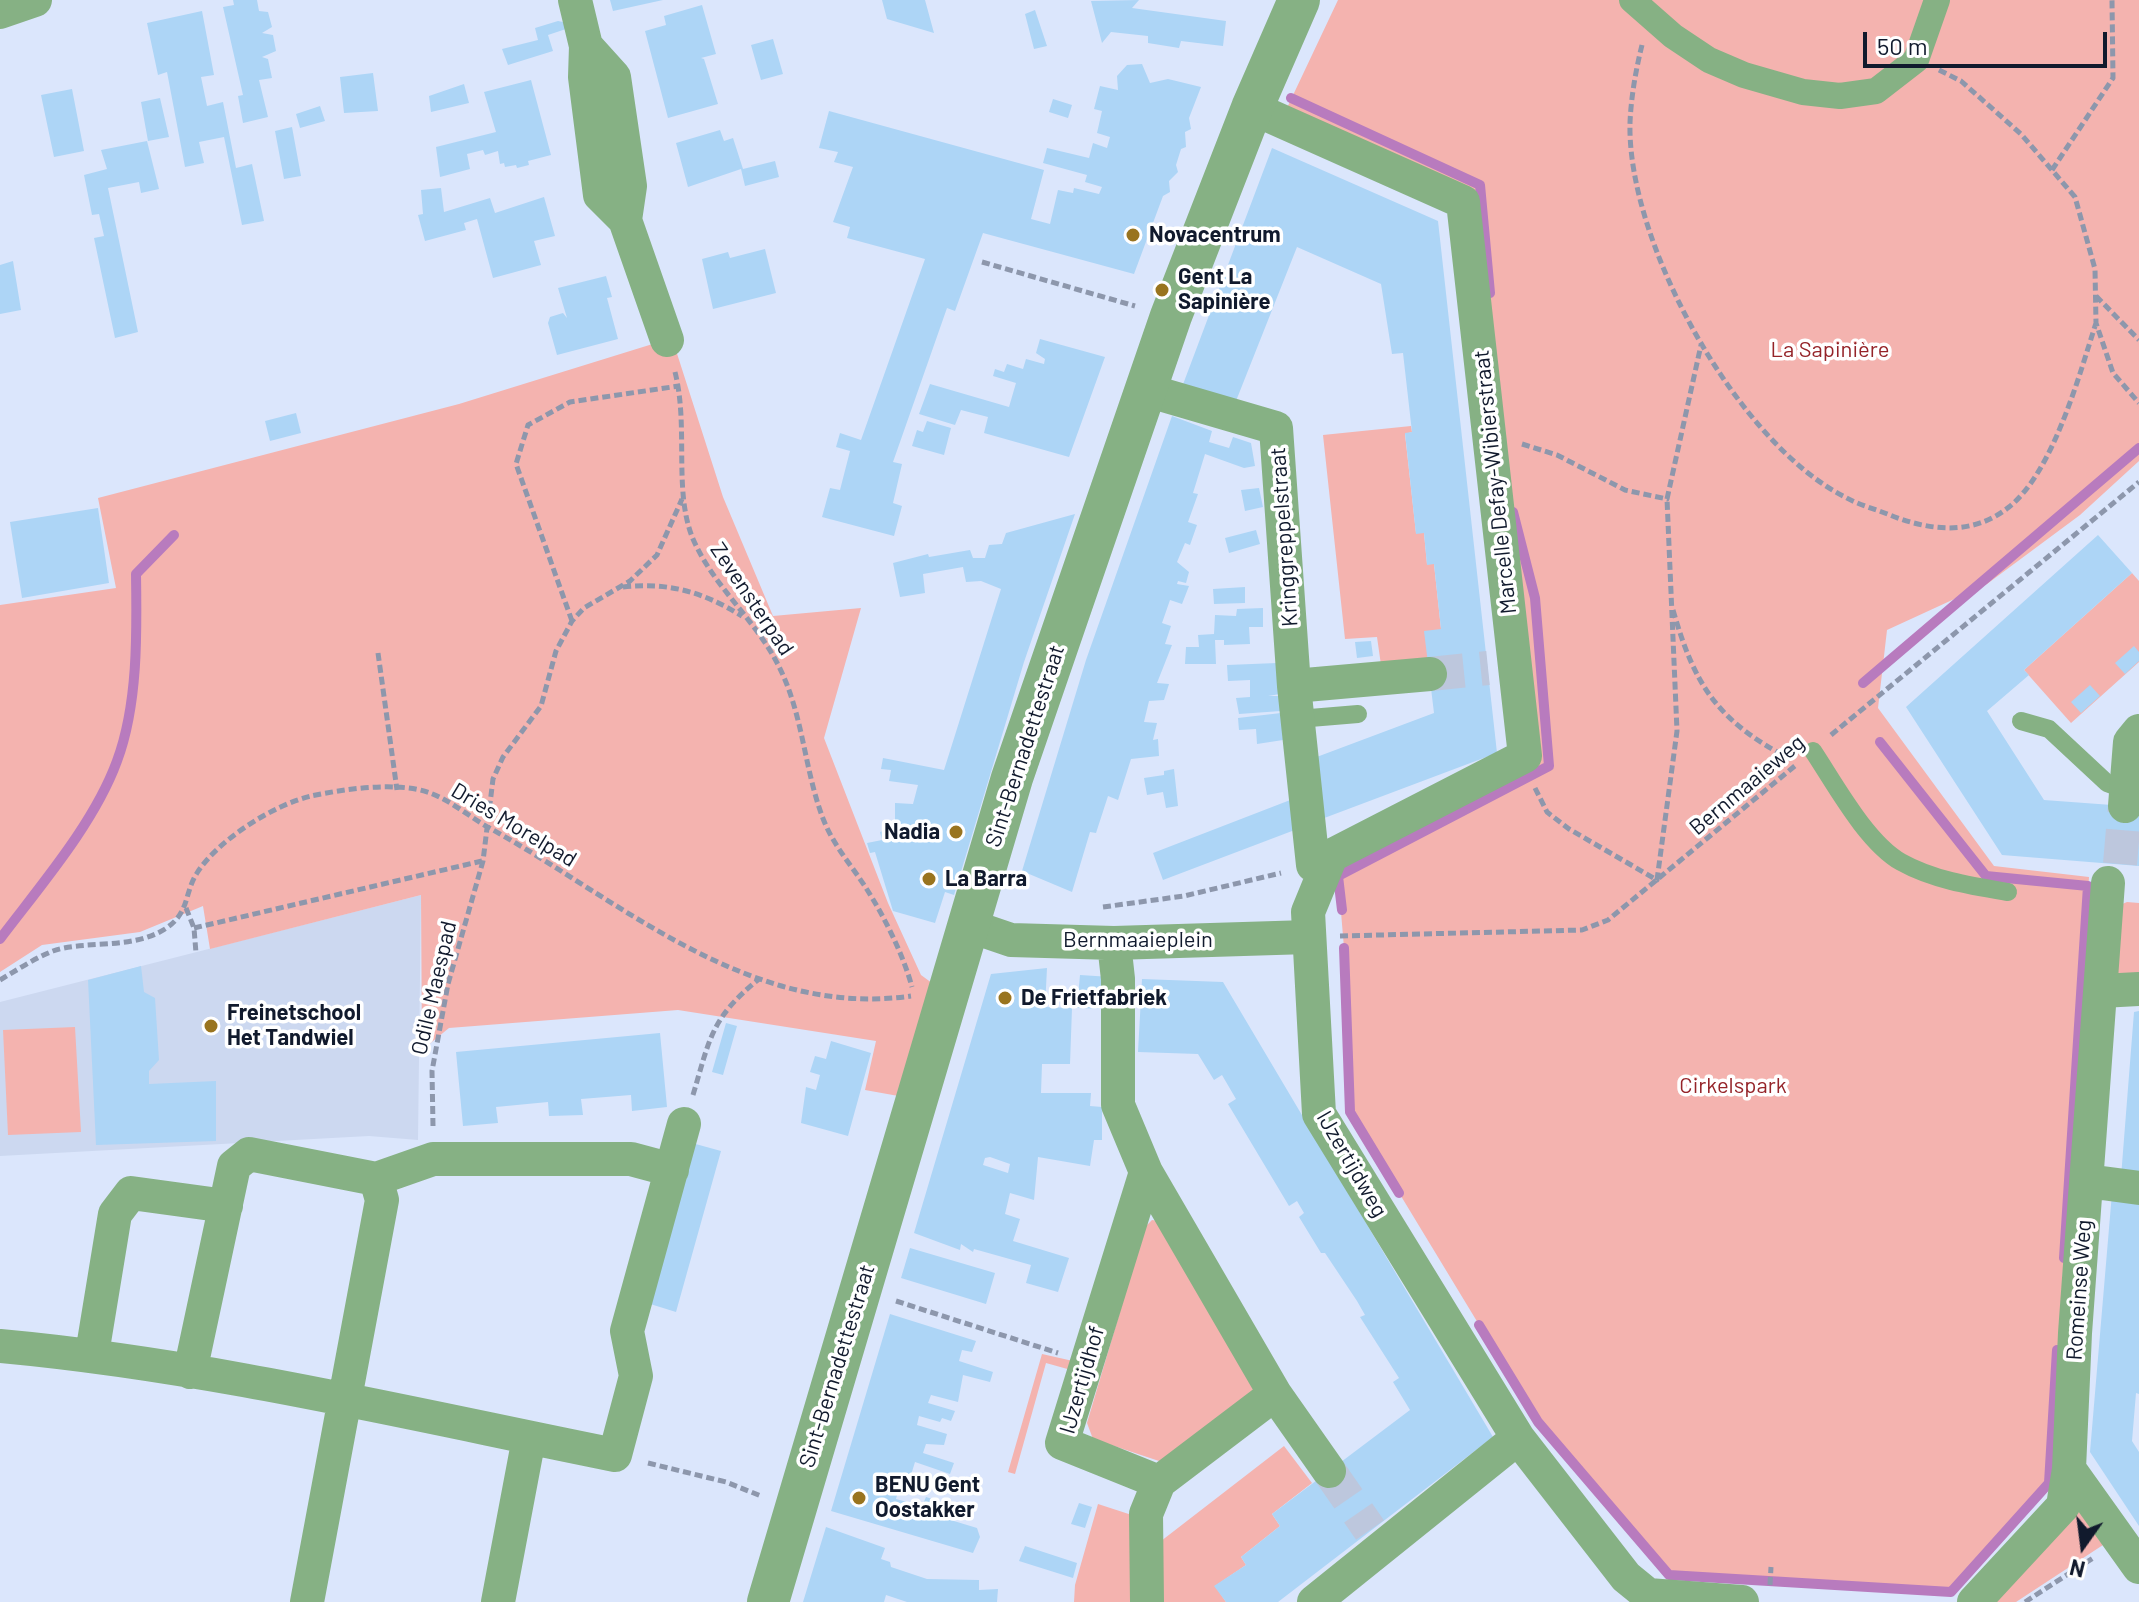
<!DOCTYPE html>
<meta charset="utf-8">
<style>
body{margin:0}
#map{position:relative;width:2139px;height:1602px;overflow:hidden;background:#dbe6fc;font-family:Barlow,sans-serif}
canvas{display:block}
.north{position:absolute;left:2043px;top:1506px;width:80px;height:80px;-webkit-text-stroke:6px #fff;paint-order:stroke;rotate:194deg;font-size:22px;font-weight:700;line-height:32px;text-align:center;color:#111a2d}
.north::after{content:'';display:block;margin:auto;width:28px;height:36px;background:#111a2d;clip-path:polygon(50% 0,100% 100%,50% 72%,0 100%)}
.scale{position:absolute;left:1863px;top:32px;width:244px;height:36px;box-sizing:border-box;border:4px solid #111a2d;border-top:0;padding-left:10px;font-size:24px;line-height:28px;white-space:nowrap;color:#111a2d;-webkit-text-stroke:6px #fff;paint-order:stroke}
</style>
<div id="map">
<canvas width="2139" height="1602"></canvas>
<div class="north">N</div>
<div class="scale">50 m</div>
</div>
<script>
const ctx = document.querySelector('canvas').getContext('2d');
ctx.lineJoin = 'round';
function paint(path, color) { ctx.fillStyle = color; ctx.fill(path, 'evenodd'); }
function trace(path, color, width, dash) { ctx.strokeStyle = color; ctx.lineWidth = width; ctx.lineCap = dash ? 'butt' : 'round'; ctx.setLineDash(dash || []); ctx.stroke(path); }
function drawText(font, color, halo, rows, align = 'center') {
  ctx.font = font + ' Barlow,sans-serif'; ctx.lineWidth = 7; ctx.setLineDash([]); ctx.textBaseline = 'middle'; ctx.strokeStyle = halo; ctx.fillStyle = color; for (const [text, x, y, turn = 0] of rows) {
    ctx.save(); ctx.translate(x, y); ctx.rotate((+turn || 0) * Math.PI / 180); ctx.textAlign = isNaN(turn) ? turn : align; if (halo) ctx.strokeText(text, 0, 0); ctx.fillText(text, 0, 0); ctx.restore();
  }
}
paint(new Path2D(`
 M421 895 418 1140 369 1136 0 1156V1002Z`), '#ccd8f0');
paint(new Path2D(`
 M1338 0H2139V461L2080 515 1987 584 1887 630 1878 708 1994 866 2089 877 2049 1483 1951 1592 1669 1575 1538 1422 1350 1112 1344 948 1338 876 1535 760 1473 195 1286 110Z
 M672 338 723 497 773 616 861 608 824 738 888 903 921 975 936 986 904 1097 865 1090 876 1041 678 1010 449 1028 422 1050 421 895 210 949 203 906 140 932 42 945 0 972V605L116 588 98 498 459 404Z
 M1411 426 1412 432 1405 434 1416 533H1424L1427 564H1434L1441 629 1428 660 1381 665 1377 637 1345 639 1323 435Z
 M2132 573 2139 581V662L2071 723 2024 670Z
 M2127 902 2139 903V977L2113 975 2120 905Z
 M75 1027 81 1132 8 1135 3 1030Z
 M1152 1220 1158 1221 1251 1371 1254 1393 1162 1462 1093 1439 1087 1423 1145 1227Z
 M1042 1354 1073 1361 1071 1370 1046 1363 1015 1474 1008 1472Z
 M1284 1446 1312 1483 1272 1514 1280 1526 1241 1557 1246 1565 1215 1586 1226 1602H1153L1152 1548Z
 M1098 1504 1141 1518 1140 1602H1074L1075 1585Z
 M2078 1510 2103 1545 2016 1602H1990Z`), '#f4b3af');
trace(new Path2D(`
 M1291 98 1480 185 1490 293
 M1863 683 2139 448
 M1880 742 1986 876 2088 886 2064 1258
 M1342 910 1338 876 1549 766 1535 598 1513 512
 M0 939C40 886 94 824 117 761 138 705 137 633 136 574L174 535
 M1344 948 1350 1112 1399 1193
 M1479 1325 1538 1422 1669 1575 1951 1592 2049 1483 2057 1350`), '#b87bbe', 10);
paint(new Path2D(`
 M233 0H257L259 11 268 12 272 27 262 33 273 35 276 51 262 57 268 59 272 78 259 80 268 117 243 123 238 96 243 95 223 7 234 5Z
 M610 0H663L613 11Z
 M882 0H925L934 33 887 19Z
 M1139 0 1132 8 1226 21 1223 46 1181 41 1179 48 1148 43V36L1111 32 1102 43 1091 1Z
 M702 5 716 54 701 58 704 59 718 104 668 118 645 31 666 25 664 16Z
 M1035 10 1047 46 1034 49 1025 14Z
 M202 11 214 75 201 77 207 106 223 102 236 168 252 164 264 221 242 225 224 137 199 142 204 163 185 167 167 72 158 75 147 23Z
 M558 21 563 22 566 29 548 35 553 51 508 65 502 49 538 40 535 28Z
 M773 39 783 74 761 80 751 45Z
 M1142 64 1150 83 1168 79 1201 87 1189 118 1191 129 1185 132 1186 147 1181 149 1176 165 1178 172 1169 181 1170 192 1163 196 1134 274 983 233 955 311 947 308 893 462 902 464 893 503 902 506 894 536 822 517 830 488 840 490 850 451 836 447 840 433 861 440 925 259 847 238 850 227 833 222 853 167 834 162 838 152 819 148 829 111 1044 170 1031 219 1050 224 1058 190 1073 193 1074 188 1099 194 1102 187 1085 182 1087 175 1043 163 1047 148 1089 158 1093 143 1107 148 1110 137 1097 133 1102 111 1094 109 1100 86 1118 90 1117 76 1127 65Z
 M373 73 378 111 344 113 340 77Z
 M531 80 551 155 528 161 529 165 517 168 516 165 505 167 504 163 500 164 498 151 485 155 483 150 467 154 470 169 440 177 436 147 496 132 484 92Z
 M464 84 469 103 431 112 429 96Z
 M72 89 84 151 54 157 41 95Z
 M160 98 169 137 148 141 141 102Z
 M1053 99 1072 105 1068 118 1049 112Z
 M320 106 325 121 300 128 296 114Z
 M292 127 301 176 284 179 275 131Z
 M720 130 724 141 733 138 743 169 775 161 779 177 745 186 741 169 688 187 676 143Z
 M147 141 159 189 141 193 139 182 108 188 138 332 115 338 94 238 104 236 99 214 92 215 84 175 107 169 101 150Z
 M1272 148 1438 221 1497 753 1319 820 1314 758 1434 713 1424 631 1441 629 1434 564 1427 565 1424 533 1416 534 1405 433 1412 432 1403 353 1392 354 1381 284 1297 247 1234 406 1182 387Z
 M441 188 444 212 490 198 495 213 544 197 555 236 534 241 541 265 493 278 477 219 464 223 466 230 425 241 418 215 423 214 421 190Z
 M765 249 776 293 713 309 702 259 728 252 730 258Z
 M13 261 21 310 0 314V265Z
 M606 276 612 297 607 298 618 339 557 355 548 323 550 317 563 313 567 318 558 288Z
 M1040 339 1105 357 1069 457 984 433 988 417 961 410 955 425 919 414 930 384 1009 407 1016 383 993 376 995 369 1004 372 1007 364 1023 369 1026 359 1044 364 1045 359 1036 353Z
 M296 413 301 433 270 441 265 421Z
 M1172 416 1212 431 1209 442 1229 448 1233 437 1251 443 1255 466 1244 468 1205 454 1193 493 1198 494 1188 522 1197 525 1190 545 1185 543 1177 562 1189 572 1186 583 1178 581 1177 584 1189 586 1182 604 1170 600 1162 623 1171 626 1165 644 1172 645 1157 683 1169 684 1164 700 1149 701 1144 722 1157 723 1153 740 1158 739 1159 756 1131 759 1118 800 1108 796 1096 833 1090 832 1072 892 1022 871 1086 660Z
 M927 421 951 428 944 455 912 446 917 430 923 432Z
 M1259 488 1263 507 1245 511 1241 490Z
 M98 508 109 583 22 598 10 522Z
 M1075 514 1024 662 954 895 945 892 935 923 893 911 875 852 870 853 867 843 882 840 880 832 895 827V803L913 804 918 785 889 781 891 770 881 769 883 758 944 770 1001 589 981 581 966 582 963 567 923 574 925 593 900 597 893 563 928 554 929 557 970 550 973 558H985L989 545 1002 544 1006 533Z
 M1256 530 1260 544 1229 553 1225 538Z
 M2098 535 2132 573 2024 670 2029 675 1987 711 2044 800 2139 807V866L2002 855 1906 707Z
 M1245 587V603L1214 604 1213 589Z
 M1263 608V627H1249L1250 644 1224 645V640H1215L1216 664H1185L1186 647H1199L1198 635 1214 634 1215 615 1236 616 1237 609Z
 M1371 641 1373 656 1357 658 1355 642Z
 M2134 646 2139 652V661L2125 674 2115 663Z
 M1277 663 1280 694 1268 696H1280L1281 711 1239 714 1236 698 1250 697V680L1228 681 1227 665Z
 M2090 685 2100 696 2081 713 2071 702Z
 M1281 713 1283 740 1257 744 1256 729 1239 730 1238 718Z
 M1174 769 1178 806 1166 808 1163 792 1147 795 1144 778 1164 775V771Z
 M1298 797 1300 828 1163 880 1153 853Z
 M141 966 144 992 155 998 159 1060 149 1071V1084L216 1081V1141L96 1145 88 980Z
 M1047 968 1045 1007 1072 1008 1070 1064H1042L1041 1093H1091L1090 1106 1102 1107V1140H1094L1090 1166 1038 1157 1034 1200 1010 1193 1005 1214 1020 1219 1013 1241 1069 1258 1058 1292 1026 1283 1031 1265 974 1249 973 1252 961 1244 960 1250 914 1233 991 974ZM990 1157 1010 1164 1008 1173 983 1165 985 1158Z
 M1080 975 1111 977V1009L1077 1008Z
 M1142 979 1223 982 1493 1437 1278 1602H1226L1214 1586 1246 1565 1241 1557 1280 1526 1272 1514 1410 1410 1393 1382 1399 1378 1360 1317 1365 1315 1357 1301 1325 1253H1321L1299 1217 1304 1213 1297 1201 1289 1206 1228 1104 1236 1099 1222 1075 1214 1080 1198 1054 1138 1052Z
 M2139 1011V1178L2121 1177 2134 1012Z
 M726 1023 737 1026 723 1075 712 1072Z
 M660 1033 667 1107 632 1111 631 1095 581 1099 583 1115 549 1116 548 1102 496 1107 498 1123 463 1126 456 1052Z
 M831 1041 871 1053 848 1136 801 1123 806 1087 816 1090 820 1075 810 1072 815 1056 826 1059Z
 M692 1143 721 1151 676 1312 647 1303Z
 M2112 1193 2139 1196V1394L2136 1393 2132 1441 2139 1452V1526L2090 1452Z
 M910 1248 995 1273 986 1304 901 1278Z
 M890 1314 976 1341 972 1352 962 1350 959 1361 993 1372 990 1382 963 1375 958 1402 931 1395 928 1403 955 1411 951 1421 942 1418 940 1422 919 1416 917 1425 947 1434 944 1445 926 1444 923 1453 954 1463 950 1474 915 1462 906 1491 899 1488 896 1499 922 1506 926 1497 948 1504 944 1518 977 1528 980 1537 973 1553 831 1511Z
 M1079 1503 1092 1507 1085 1528 1071 1524Z
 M826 1527 885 1548 881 1559 890 1562 891 1567 927 1579 979 1580V1590L998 1589 997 1602H907L886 1595 884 1602H803Z
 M1025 1546 1077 1563 1073 1578 1019 1561Z`), '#add5f6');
trace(new Path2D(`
 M1430 674 1488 668
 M2120 864 2125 806
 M1329 1471 1370 1530`), '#bdc7dd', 34, [34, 17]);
trace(new Path2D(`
 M1642 45C1636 69 1631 97 1630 123 1627 242 1737 443 1845 497 1859 505 1875 509 1890 515 1930 531 1973 536 2009 507 2053 472 2079 376 2096 323
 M1939 70 1961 81 2021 134 2075 197 2095 269 2096 323 2113 373 2139 403
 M2052 170 2113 78 2112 0
 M982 262 1135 306
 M2096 296 2139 340
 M675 372C689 427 673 491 693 539 713 585 752 617 775 659 804 711 803 768 824 821 834 846 852 866 866 888 884 916 903 954 912 987
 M1522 444 1557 455 1625 490 1667 499 1701 345
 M623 587C669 582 703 592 742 616
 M1673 610C1695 687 1718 721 1790 759
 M572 621 516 464 528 425 570 402 679 386
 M378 653 397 790
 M1831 735 2139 482
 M1535 788 1547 812 1569 829 1657 880 1677 731 1667 499
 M1103 907 1184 896 1281 873
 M186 908 194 928 196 953
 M194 928 482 861
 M1340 936 1582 930 1608 920 1796 765
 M0 980C17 970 35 958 53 951 83 940 132 950 165 929 190 913 184 893 197 873 218 840 273 805 311 796 344 789 398 781 430 793 452 801 472 819 493 830 622 902 751 1019 911 996
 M693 1095C710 1038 711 1018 759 979
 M433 1126 432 1071 448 984 483 861 493 779 503 757 541 706 556 651 572 621 584 608 630 581 657 555 682 499
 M896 1301 1058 1353
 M648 1463 726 1482 761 1496
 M1770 1585 1771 1567
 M2025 1602 2093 1558`), '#8d97ac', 5, [8, 4]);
trace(new Path2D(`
 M1298 719 1358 714
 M2021 721 2049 729 2107 783 2126 790
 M1813 751C1835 784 1866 842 1901 862 1933 880 1972 886 2008 892`), '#86b184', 18);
trace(new Path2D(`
 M1632 0 1673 36 1709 60 1744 75 1803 92 1840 96 1876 91 1916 60 1937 0`), '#86b184', 26);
trace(new Path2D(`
 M575 0 586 46 585 77 600 195 625 220 667 340
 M0 12 35 0
 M586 46 614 77 630 186 625 220
 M1146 390 1276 428 1294 686 1313 865 1525 756 1463 202 1252 108
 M1294 686 1430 674
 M2125 806 2130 742 2139 731
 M1331 856 1308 912 1319 1114 1518 1438 1626 1577 1648 1595
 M970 926 1011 940 1114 943 1308 937
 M1114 943 1118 979V1105L1146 1172
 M2101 991 2139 989
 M376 1179 433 1159H631L672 1170
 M2087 1181 2139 1188
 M0 1346C207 1365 411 1414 615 1455L636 1376 627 1331 684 1124
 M92 1354 115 1214 131 1193 226 1206
 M190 1372 234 1166 249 1154 376 1179 382 1200 307 1602
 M1275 1394 1159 1482 1062 1443 1146 1172 1275 1394 1329 1471
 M2069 1469 2139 1567
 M1648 1595 1742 1602
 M498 1602 529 1438
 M1147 1602 1146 1514 1159 1482
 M1314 1602 1518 1438
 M1974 1602 2063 1506 2069 1469 2075 1333 2108 883`), '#86b184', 34);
trace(new Path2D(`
 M768 1602 1012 778 1171 316 1252 108 1299 0`), '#86b184', 42);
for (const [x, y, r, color] of [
 [1133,235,8,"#99741f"],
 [1162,290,8,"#99741f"],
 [956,832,8,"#99741f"],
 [929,879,8,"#99741f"],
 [1005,998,8,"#99741f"],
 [211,1026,8,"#99741f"],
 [859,1498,8,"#99741f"]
]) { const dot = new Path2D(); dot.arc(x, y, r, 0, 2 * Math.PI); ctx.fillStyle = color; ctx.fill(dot); trace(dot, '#fff', 3); }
drawText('bold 22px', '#111a2d', '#fff', [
 ["Novacentrum",1149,235],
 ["Gent La",1178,277],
 ["Sapinière",1178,302],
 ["Nadia",940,832,"right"],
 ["La Barra",945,879],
 ["De Frietfabriek",1021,998],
 ["Freinetschool",227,1013],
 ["Het Tandwiel",227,1038],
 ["BENU Gent",875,1485],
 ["Oostakker",875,1510]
], 'left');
drawText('22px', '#952429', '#fff', [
 ["La Sapinière",1830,350],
 ["Cirkelspark",1733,1086]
]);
drawText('22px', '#111a2d', '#fff', [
 ["Marcelle Defay-Wibierstraat",1495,482,-96],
 ["Kringgreppelstraat",1284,537,-94],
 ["Zevensterpad",752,599,56],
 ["Sint-Bernadettestraat",1025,746,-72],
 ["Bernmaaieweg",1747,785,-40],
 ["Dries Morelpad",514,825,31],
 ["Bernmaaieplein",1138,940],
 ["Odile Maespad",434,988,-77],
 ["IJzertijdweg",1352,1164,60],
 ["Romeinse Weg",2079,1290,-86],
 ["Sint-Bernadettestraat",837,1366,-73],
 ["IJzertijdhof",1082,1380,-74]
]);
</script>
